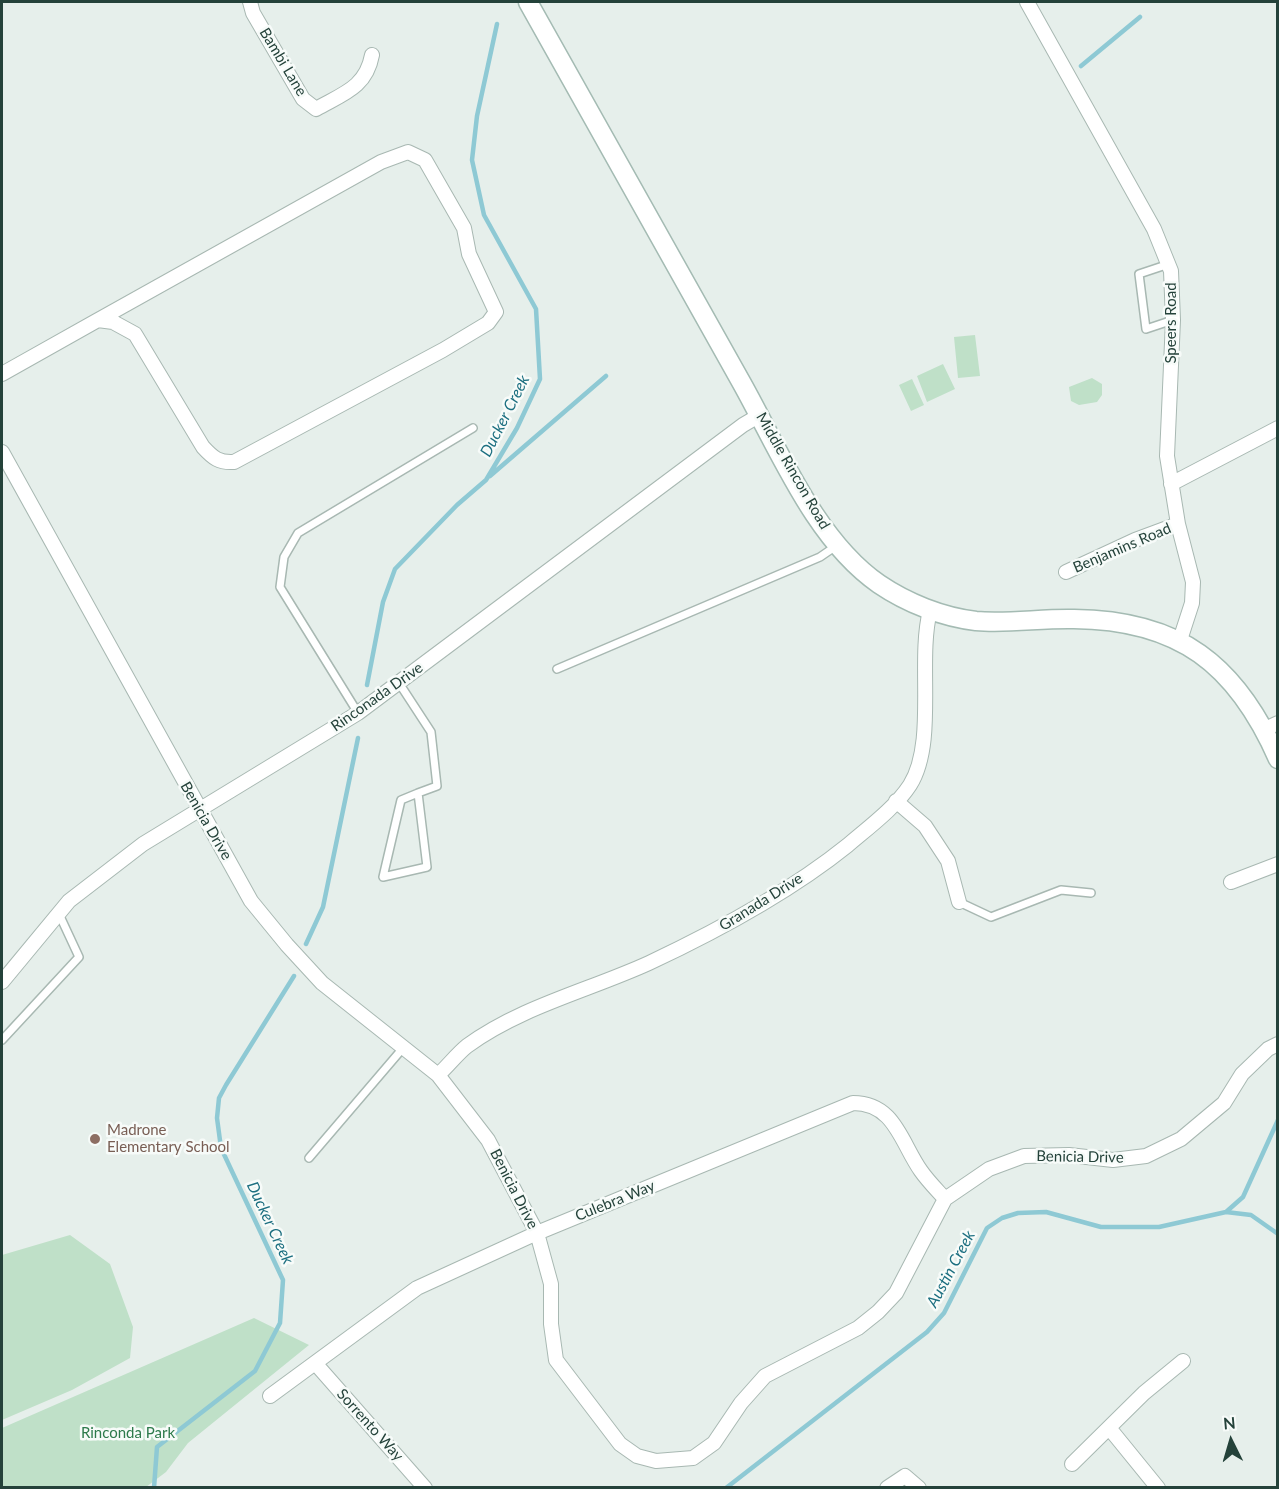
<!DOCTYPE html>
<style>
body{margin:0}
#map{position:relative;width:1279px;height:1489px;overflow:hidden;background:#e6efeb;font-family:Lato,sans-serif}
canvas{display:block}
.frame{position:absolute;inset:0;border:3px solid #24423a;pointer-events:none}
.north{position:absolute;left:1201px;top:1411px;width:60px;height:60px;-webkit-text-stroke:4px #f7fbf9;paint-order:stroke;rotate:355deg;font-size:16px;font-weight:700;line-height:24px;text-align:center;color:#24423a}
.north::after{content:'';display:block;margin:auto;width:21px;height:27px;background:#24423a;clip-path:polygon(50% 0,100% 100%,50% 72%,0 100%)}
</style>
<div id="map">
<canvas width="1279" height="1489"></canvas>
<div class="frame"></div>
<div class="north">N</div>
</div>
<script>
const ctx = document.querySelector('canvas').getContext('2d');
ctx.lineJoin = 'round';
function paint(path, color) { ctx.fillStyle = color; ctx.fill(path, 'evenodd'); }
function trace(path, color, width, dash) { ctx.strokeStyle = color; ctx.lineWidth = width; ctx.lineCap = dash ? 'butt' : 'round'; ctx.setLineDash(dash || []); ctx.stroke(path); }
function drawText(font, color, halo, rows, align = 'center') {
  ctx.font = font + ' Lato,sans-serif'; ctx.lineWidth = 5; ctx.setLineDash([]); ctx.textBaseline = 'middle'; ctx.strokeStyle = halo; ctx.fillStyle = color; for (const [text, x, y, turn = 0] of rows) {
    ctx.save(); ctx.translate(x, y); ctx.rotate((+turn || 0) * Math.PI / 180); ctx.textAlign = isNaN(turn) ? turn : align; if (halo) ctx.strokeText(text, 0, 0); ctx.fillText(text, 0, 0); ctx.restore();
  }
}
paint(new Path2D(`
 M975 335 980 376 958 378 954 337Z
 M943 364 955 389 927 402 917 376Z
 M1092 378 1102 384V395L1097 402 1079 405 1071 401 1069 387Z
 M912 379 924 405 911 411 899 385Z
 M70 1235 110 1264 133 1327 130 1358 72 1390 2 1420V1255Z
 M254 1318 309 1345 188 1443 166 1472 146 1487H2V1428Z`), '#bfe0c8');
trace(new Path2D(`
 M1081 66 1140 17
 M490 476 606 376
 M367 685 383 602 395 569 457 505 486 480 517 428 540 379 536 309 484 215 472 160 477 116 497 24
 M306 944 323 907 358 738
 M1226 1212 1243 1197 1278 1120
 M154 1488 157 1447 255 1371 280 1323 283 1280 221 1148 217 1118 219 1098 226 1085 294 976
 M726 1488 927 1332 944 1313 987 1228 1002 1218 1018 1213 1046 1212 1101 1227H1159L1226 1212 1251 1215 1278 1234`), '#8ec9d4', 4.5);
const lane = new Path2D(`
 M1169 264 1139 274 1146 329 1173 320
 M557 669 820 557 836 546
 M399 683 431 732 437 786 418 793 427 867 383 877 401 800 418 793
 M358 713 280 587 284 557 298 533 473 428
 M959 902 991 917 1061 890 1091 893
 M2 1040 79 957 59 914
 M309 1158 403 1048`);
const street = new Path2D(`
 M250 2 253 13 303 99 316 109C342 94 366 88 372 55
 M1027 2 1154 229 1171 271 1173 320 1167 456 1178 524 1193 582 1192 603 1180 640
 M2 374 98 320 113 322 135 334 203 447C213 458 219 463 234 462L443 350 488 323 496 312 469 254 464 228 425 160 408 152 381 162 98 320
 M2 452 251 901 287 945 322 983 438 1075 488 1140 537 1233 551 1284V1324L556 1360 620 1444 637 1456 656 1461 693 1458 714 1443 741 1403 765 1376 858 1328 878 1312 896 1293 945 1199 989 1169 1024 1156 1069 1155 1113 1160 1146 1156 1181 1139 1224 1103 1242 1074 1268 1049 1278 1044
 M1171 484 1278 428
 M1066 572 1135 540 1178 524
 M1265 729 1278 723
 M896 801 925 826 948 861 959 902
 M1231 882 1278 864
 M2 982 69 901 143 844 358 713 743 425 760 415
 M438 1075C448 1066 457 1054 467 1046 520 1007 590 990 649 963 715 932 791 891 848 845 869 827 895 808 910 785 937 742 917 661 930 611
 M315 1363 425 1488
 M270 1396 417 1288 537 1233 853 1103C895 1103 901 1143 921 1171 928 1181 937 1190 945 1199
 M1110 1429 1158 1488
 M1072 1464 1144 1393 1183 1361
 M887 1488 905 1476 919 1488`);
const secondary = new Path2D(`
 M528 2C598 128 668 254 740 380 778 447 814 539 879 584 907 603 942 617 976 621 1008 624 1042 618 1074 619 1179 620 1236 664 1278 759`);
trace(lane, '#a8b8b2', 10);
trace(street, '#a8b8b2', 16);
trace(secondary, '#a4bbb3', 21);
trace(lane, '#fff', 7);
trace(street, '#fff', 14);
trace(secondary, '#fff', 18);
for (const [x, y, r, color] of [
 [95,1139,6,"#8d6e63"]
]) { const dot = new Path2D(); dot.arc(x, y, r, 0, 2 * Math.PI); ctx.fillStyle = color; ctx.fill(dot); trace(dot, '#f7fbf9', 2); }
drawText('15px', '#24423a', '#f7fbf9', [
 ["Bambi Lane",283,62,59],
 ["Speers Road",1171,323,-90],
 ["Middle Rincon Road",793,471,60],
 ["Benjamins Road",1122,548,-23],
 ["Rinconada Drive",377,697,-35],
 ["Benicia Drive",206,821,60],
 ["Granada Drive",761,902,-32],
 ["Benicia Drive",1080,1157,1],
 ["Benicia Drive",514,1189,63],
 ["Culebra Way",615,1201,-22],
 ["Sorrento Way",370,1425,48]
]);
drawText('15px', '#785e54', '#f7fbf9', [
 ["Madrone",107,1130],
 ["Elementary School",107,1147]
], 'left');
drawText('15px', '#2d7a4b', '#f7fbf9', [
 ["Rinconda Park",128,1433]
]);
drawText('italic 16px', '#1c6f80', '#f7fbf9', [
 ["Ducker Creek",505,416,-63],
 ["Ducker Creek",270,1223,65],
 ["Austin Creek",951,1269,-62]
]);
</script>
